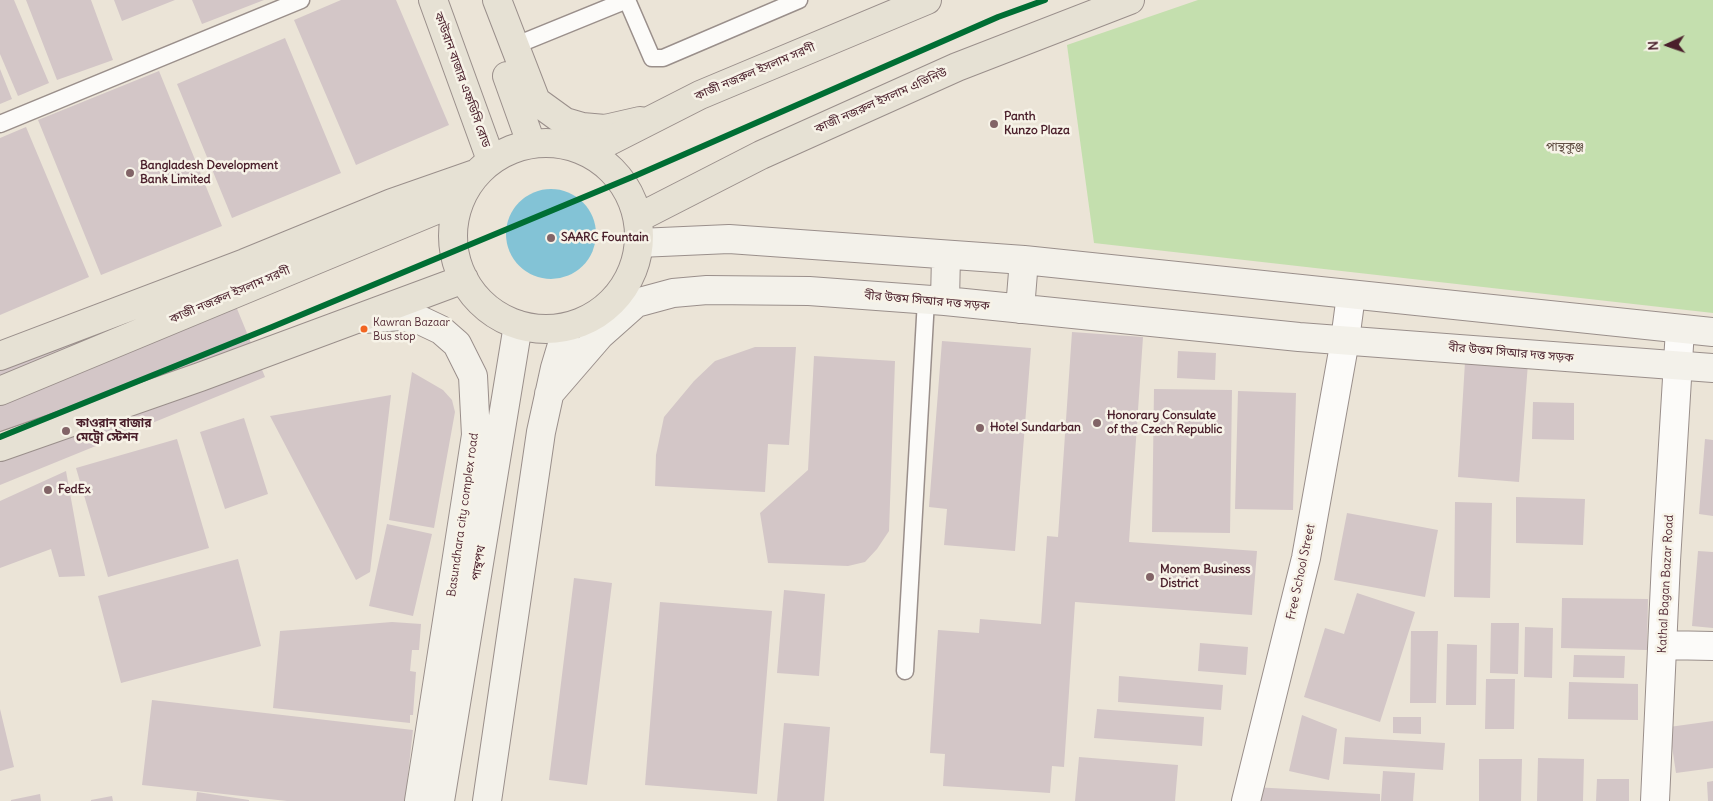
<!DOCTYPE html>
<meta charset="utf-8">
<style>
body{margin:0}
#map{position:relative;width:1713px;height:801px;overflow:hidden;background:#ebe4d7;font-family:Delius,sans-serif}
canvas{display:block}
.north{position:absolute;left:1643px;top:20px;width:50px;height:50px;-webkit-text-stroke:4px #f7f3e8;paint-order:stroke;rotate:267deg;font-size:14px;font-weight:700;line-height:20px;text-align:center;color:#4a1f2b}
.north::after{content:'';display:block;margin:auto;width:18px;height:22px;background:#4a1f2b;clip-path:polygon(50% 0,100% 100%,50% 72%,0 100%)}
</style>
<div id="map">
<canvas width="1713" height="801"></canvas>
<div class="north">N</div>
</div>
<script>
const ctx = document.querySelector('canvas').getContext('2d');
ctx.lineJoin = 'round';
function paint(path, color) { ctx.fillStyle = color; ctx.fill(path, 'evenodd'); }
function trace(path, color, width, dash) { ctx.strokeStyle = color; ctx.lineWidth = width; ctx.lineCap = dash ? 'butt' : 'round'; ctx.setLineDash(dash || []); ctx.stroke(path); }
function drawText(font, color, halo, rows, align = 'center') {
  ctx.font = font + ' Delius,"Noto Sans Bengali",sans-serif'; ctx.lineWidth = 5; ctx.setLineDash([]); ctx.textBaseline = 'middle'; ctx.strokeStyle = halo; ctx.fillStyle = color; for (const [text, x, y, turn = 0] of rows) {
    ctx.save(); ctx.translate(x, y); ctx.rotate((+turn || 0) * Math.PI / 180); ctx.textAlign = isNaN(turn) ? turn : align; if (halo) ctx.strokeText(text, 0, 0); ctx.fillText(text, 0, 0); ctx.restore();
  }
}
paint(new Path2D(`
 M1198 0H1713V313L1094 243 1067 45Z`), '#c4dfae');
paint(new Path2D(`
 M506 234a45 45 0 1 1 90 0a45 45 0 1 1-90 0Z`), '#83c3d6');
paint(new Path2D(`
 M0 0H14L49 83 18 96 0 54Z
 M26 0H91L113 60 57 80Z
 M114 0H175L122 21Z
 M192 0H264L202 24Z
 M341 0H396L449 125 356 165 294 20Z
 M285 38 341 173 232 218 177 84Z
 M0 69 12 99 0 104Z
 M159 71 222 226 101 275 38 120Z
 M26 127 89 277 0 315V138Z
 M224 277 265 377 0 485V368Z
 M1072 332 1143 337 1129 542 1257 551 1252 615 1075 602 1064 767 1052 766 1050 793 943 786 945 754 930 753 938 630 979 633 980 619 1041 624 1047 536 1058 537Z
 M942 341 1031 348 1015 551 944 545 947 509 929 507Z
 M755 347H796L789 445 768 444 765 492 655 486 656 455 664 417 694 381 715 361Z
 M1178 351 1216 353 1215 380 1177 378Z
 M814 356 895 361 889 531 877 549 865 562 848 566 768 563 760 513 808 470Z
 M1465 362 1528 363 1519 482 1458 477Z
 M412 372 443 390 452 400 455 412 434 528 389 520Z
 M1154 389 1232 390 1230 533 1152 532Z
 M1238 391 1296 393 1293 510 1235 509Z
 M391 395 370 572 356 580 270 416Z
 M1533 402 1574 403V440L1532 439Z
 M244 418 268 494 225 509 200 432Z
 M177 439 209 548 108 577 76 468Z
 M1705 439 1713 440V516L1699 514Z
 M66 471 85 576 59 577 51 549 0 568V501Z
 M1516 497 1585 499 1583 545 1516 543Z
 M1455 502 1492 503 1490 598 1454 597Z
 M1347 513 1438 530 1425 597 1334 580Z
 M387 524 432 534 413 616 369 606Z
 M1698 551 1713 552V628L1692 626Z
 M238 559 261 646 121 683 98 596Z
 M574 578 612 583 587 785 549 780Z
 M784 590 825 594 819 676 777 673Z
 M1357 593 1415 612 1380 722 1304 697 1325 628 1344 634Z
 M1562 598 1648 599 1647 650 1561 648Z
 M660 602 772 611 757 794 645 785Z
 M392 622 421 624 419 650H412L410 671 416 672 413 715H410V723L273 708 280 631Z
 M1491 623H1519L1518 674 1490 673Z
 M1525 627 1553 628 1552 678 1524 677Z
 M1411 631H1438L1436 703H1410Z
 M1200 643 1248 647 1246 675 1198 671Z
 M1447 644 1477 645 1476 705H1446Z
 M1574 655 1625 656 1624 678 1573 677Z
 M1119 676 1223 685 1221 710 1118 702Z
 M1486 679H1515L1514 729H1485Z
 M1569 682 1638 684V720L1568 719Z
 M152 700 413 730 405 801H287L142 785Z
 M0 709 14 767 0 771Z
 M1097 709 1204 717 1202 746 1094 738Z
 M1302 715 1337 729 1329 780 1289 771Z
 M1393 717H1421V734L1393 733Z
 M1713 721V768L1676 773 1669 727Z
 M784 723 830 727 824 801H777Z
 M1345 737 1445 743 1443 770 1343 764Z
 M1079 757 1178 765 1175 801H1075Z
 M1538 758 1584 759 1583 801H1537Z
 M1479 759H1522L1521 801H1479Z
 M1383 771 1415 773 1413 801H1381Z
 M1597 779H1629V801H1596Z
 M1713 781V801H1708L1707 782Z
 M1253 787 1380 794V801H1252Z
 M197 792 249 800V801H196Z
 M40 794 41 801H11V800Z
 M112 796 113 801H91V800Z`), '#d3c6c7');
const service = new Path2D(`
 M514 46 627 0 652 58H663L799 0
 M0 124 301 0
 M905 671 926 300`);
const minor = new Path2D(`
 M1663 645 1713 646
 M1246 801 1306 558 1345 340 1351 295
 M1655 801 1666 561 1680 329`);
const secondary = new Path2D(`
 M639 243 729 239 1024 260 1713 332
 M945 301 946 255
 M1020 309 1024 260
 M364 319 400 316 422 321 441 330 457 344 473 376 476 435 419 801
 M549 394 600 335 636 303 673 293 707 290 809 291 945 301 1299 337 1713 368
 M440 801 518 325
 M487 801 541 432 555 368 567 328`);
const primary = new Path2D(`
 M433 0 491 160
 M497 0 536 101 565 122 582 127 605 129 640 121
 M507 76 531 143`);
const trunk = new Path2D(`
 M453 236a93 93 0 1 1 186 0a93 93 0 1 1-186 0Z
 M588 152 700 95 927 0
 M638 218 761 155 957 67 1130 0
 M0 356 245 263 392 203 475 174
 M0 391 460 200
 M0 447 200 377 464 279`);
trace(service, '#9a8f8b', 19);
trace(minor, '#9a8f8b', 30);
trace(secondary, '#9a8f8b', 30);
trace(primary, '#9a8f8b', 30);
trace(trunk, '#9a8f8b', 30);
trace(service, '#fcfbf9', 16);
trace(minor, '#fcfbf9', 28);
trace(secondary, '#f3f1ea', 28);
trace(primary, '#e6e1d4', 28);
trace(trunk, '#e6e1d4', 28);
trace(new Path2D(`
 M0 437 272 327 637 175 998 17 1045 0`), '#006e34', 6);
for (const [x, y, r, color] of [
 [994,124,5,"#826467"],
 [130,173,5,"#826467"],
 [551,238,5,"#826467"],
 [364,329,4.5,"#f26522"],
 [1097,423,5,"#826467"],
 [980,428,5,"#826467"],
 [66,431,5,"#826467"],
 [48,490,5,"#826467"],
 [1150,577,5,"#826467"]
]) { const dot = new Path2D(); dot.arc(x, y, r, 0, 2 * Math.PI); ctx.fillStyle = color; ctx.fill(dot); trace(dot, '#f7f3e8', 2); }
drawText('11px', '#4a1f2b', '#f7f3e8', [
 ["Kawran Bazaar",373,323],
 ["Bus stop",373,337]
], 'left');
drawText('12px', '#4a1f2b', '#f7f3e8', [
 ["কাজী নজরুল ইসলাম সরণী",755,72,-23],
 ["কাউরান বাজার এফডিসি রোড",462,80,70],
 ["কাজী নজরুল ইসলাম এভিনিউ",881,101,-24],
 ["কাজী নজরুল ইসলাম সরণী",230,295,-23],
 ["বীর উত্তম সিআর দত্ত সড়ক",927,301,5],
 ["বীর উত্তম সিআর দত্ত সড়ক",1511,353,5],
 ["Basundhara city complex road",463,515,-82],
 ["পান্থপথ",479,563,-81],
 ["Free School Street",1301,572,-78],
 ["Kathal Bagan Bazar Road",1666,584,-87]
]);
drawText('bold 12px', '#4a1f2b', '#f7f3e8', [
 ["Panth",1004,117],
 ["Kunzo Plaza",1004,131],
 ["Bangladesh Development",140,166],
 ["Bank Limited",140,180],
 ["SAARC Fountain",561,238],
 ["Honorary Consulate",1107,416],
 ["of the Czech Republic",1107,430],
 ["কাওরান বাজার",76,424],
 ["মেট্রো স্টেশন",76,438],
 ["Hotel Sundarban",990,428],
 ["FedEx",58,490],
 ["Monem Business",1160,570],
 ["District",1160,584]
], 'left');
drawText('12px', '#614e43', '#f7f3e8', [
 ["পান্থকুঞ্জ",1565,148]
]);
</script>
